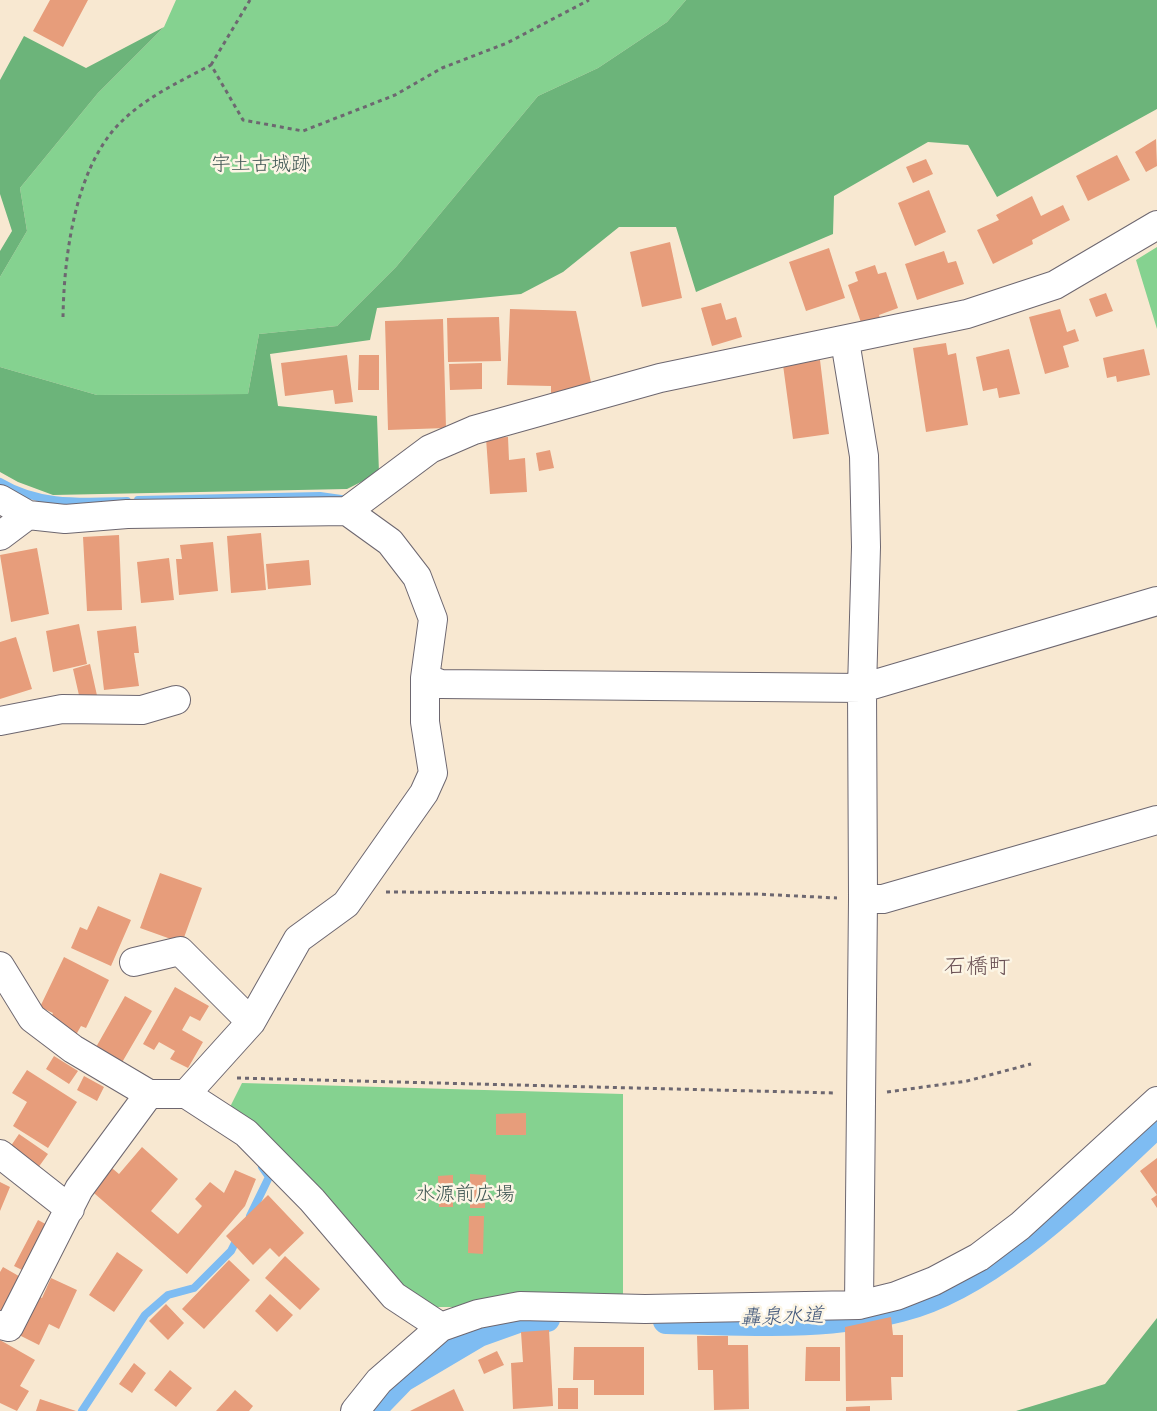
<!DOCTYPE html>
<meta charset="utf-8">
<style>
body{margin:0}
canvas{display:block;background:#f8e8d1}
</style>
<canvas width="1157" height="1411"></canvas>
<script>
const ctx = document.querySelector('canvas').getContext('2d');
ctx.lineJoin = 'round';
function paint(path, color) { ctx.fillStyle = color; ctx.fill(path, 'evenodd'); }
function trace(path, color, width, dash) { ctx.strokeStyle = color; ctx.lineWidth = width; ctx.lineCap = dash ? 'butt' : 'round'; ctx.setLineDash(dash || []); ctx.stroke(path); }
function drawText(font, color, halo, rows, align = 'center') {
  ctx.font = font + ' Dekko,"Klee One",sans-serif'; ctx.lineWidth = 5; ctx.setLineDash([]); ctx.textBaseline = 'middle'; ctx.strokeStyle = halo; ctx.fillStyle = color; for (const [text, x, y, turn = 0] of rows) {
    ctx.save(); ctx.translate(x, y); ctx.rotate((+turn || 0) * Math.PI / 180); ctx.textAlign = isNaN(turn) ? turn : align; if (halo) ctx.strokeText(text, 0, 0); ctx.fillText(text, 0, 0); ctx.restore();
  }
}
paint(new Path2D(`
 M176 0H686L667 22 598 68 538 96 396 267 337 326 259 334 248 394 97 395 0 367V277L27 231 20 188 98 93 164 27Z
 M1157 247V329L1136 260Z
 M242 1083 623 1094V1294L516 1293 472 1307H428L405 1292 229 1109Z`), '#85d290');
paint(new Path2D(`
 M686 0H1157V109L997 197 968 145 928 142 834 196 833 234 696 292 676 227H619L563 272 521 294 377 308 370 340 270 354 278 406 377 416 379 473 347 489 53 495 18 482 0 472V367L97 395 248 394 259 334 337 326 396 267 538 96 598 68 667 22Z
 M164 27 98 93 20 188 27 231 0 277V251L12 231 0 194V80L24 36 86 68Z
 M1157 1318V1411H1016L1105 1384Z`), '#6cb47a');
trace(new Path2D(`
 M0 482C40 506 82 502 127 501
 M138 500 320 496 348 500
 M250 1216 269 1177 262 1167
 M82 1411 145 1315 168 1295 194 1288 231 1251 238 1237`), '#7ebcf2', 8);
trace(new Path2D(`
 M666 1321C744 1322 824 1329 901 1309 994 1286 1088 1189 1157 1125
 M372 1411 403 1379 479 1334 521 1319H547`), '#7ebcf2', 26);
paint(new Path2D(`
 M50 0H88L63 47 33 31Z
 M1156 139 1157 166 1146 172 1135 152Z
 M1117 155 1130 180 1088 201 1076 176Z
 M926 159 933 174 913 183 906 167Z
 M929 190 946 232 915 246 898 203Z
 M1032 196 1041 216 1063 205 1070 220 1032 240 1033 244 993 264 977 230 999 220 996 215Z
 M670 242 682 298 642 307 630 252Z
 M829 248 845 298 806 311 789 262Z
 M944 251 948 263 956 261 964 284 917 300 905 264Z
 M875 265 878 274 886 272 898 308 879 315 883 328 865 334 848 285 858 281 855 272Z
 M1106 293 1113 311 1096 317 1089 299Z
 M721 303 726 320 736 317 742 337 712 346 701 308Z
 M510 309 576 311 592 387 551 394V386L507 385Z
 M1060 309 1067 332 1075 329 1079 341 1063 346 1069 367 1045 374 1029 317Z
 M499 317 501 361 448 362 447 318Z
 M443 319 446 428 388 430 385 321Z
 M946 343 948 355 956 353 968 425 926 432 913 348Z
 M1009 349 1020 394 999 398 997 388 983 391 976 357Z
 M1144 349 1150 375 1117 382 1116 376 1107 378 1103 358Z
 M347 355 353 402 335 404 333 390 285 396 281 363Z
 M359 355H379V390H358Z
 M820 360 829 434 793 439 783 365Z
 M482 363V389L450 390 449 364Z
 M508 437 509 460 525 458 527 492 490 494 486 438Z
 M550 450 554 468 539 471 536 453Z
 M261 533 266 590 231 593 227 536Z
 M119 535 122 610 87 611 83 537Z
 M213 542 218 591 179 595 176 559H182L180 545Z
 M37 548 49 614 11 622 0 555Z
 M169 558 174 600 141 603 137 562Z
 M309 560 311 585 268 589 266 564Z
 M79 624 87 664 53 672 46 631Z
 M136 626 139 653H134L139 686 104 690 97 631Z
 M16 637 32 689 0 699V642Z
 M90 664 98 700 81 704 73 669Z
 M160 873 202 888 182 943 140 928Z
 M98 906 131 920 111 966 71 948 80 927 87 930Z
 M64 957 109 980 86 1028 81 1026 73 1040 46 1027 53 1013 40 1007Z
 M175 987 209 1006 200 1021 190 1016 182 1030 203 1042 188 1068 170 1059 175 1051 159 1042 154 1050 143 1044Z
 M125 996 152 1011 117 1071 91 1056Z
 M54 1056 78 1071 69 1084 46 1069Z
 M27 1070 77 1102 48 1148 13 1126 27 1102 12 1093Z
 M84 1076 104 1087 97 1101 77 1090Z
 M526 1113V1135H496V1114Z
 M19 1134 48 1154 35 1172 6 1153Z
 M142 1147 178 1179 151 1211 178 1234 202 1206 195 1199 210 1182 224 1193 235 1170 256 1179 245 1206 187 1274 87 1187 107 1164 119 1174Z
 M1157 1158V1208L1151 1199 1157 1195 1140 1171Z
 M470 1174 486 1175 485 1208H470Z
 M453 1175V1207H439L438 1176Z
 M0 1182 10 1187 0 1211Z
 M268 1195 304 1233 279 1257 270 1248 253 1265 226 1236Z
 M469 1216H484L483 1254 468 1253Z
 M38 1220 53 1228 30 1274 14 1266Z
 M117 1252 143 1270 114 1312 89 1295Z
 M285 1256 320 1289 300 1310 265 1278Z
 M229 1260 250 1280 204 1329 182 1309Z
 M3 1267 24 1279 0 1315V1272Z
 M51 1278 77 1290 59 1329 49 1324 39 1345 11 1331 29 1292 42 1298Z
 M270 1294 293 1315 277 1332 255 1311Z
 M166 1304 184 1323 168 1340 149 1321Z
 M891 1317 893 1335H903V1377H891L892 1400 846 1401 845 1327Z
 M549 1330 553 1406 513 1409 511 1363 523 1362 521 1332Z
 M697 1336H728V1345H748L749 1409 714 1410 713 1370H698Z
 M0 1340 35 1360 20 1386 29 1391 17 1411 0 1403Z
 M574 1347H644V1395H594V1380H573Z
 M806 1347H840V1381H805Z
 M497 1351 504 1365 484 1374 478 1360Z
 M134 1363 146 1373 132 1393 119 1384Z
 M170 1370 192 1388 176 1407 154 1390Z
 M558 1388H578V1409H558Z
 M454 1389 464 1411H410Z
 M235 1390 253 1406 249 1411H216Z
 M40 1399 76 1411H36Z
 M870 1406V1411H846V1407Z`), '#e79d7b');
const minor = new Path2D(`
 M845 341 864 456 866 547 862 688 863 899 859 1305
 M0 499 28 515 65 519 127 514 347 511 430 449 474 430 660 378 967 314 1055 285 1157 225
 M0 536 28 515
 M425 678 441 684 862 688 1157 601
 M0 721 62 709 142 710 176 700
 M863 899H883L1157 820
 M134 962 180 951 251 1022
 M0 966 32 1018 73 1049 149 1094H186L246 1133 312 1200 394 1296 441 1327
 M186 1094 251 1022 298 939 346 904 424 793 433 773 425 722V678L433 619 417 577 390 542 347 511
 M0 1154 70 1209
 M0 1325 9 1327 79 1189 149 1094
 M355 1411 379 1381 441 1327 478 1314 520 1306 645 1309 859 1305 896 1296 934 1281 979 1257 1020 1226 1157 1101`);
trace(minor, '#6d6770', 30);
trace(new Path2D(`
 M211 65 250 0
 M63 317C64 256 75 167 121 122 146 97 181 81 211 65L243 120 303 131 395 95 442 68 507 43 589 0
 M386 892 756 894 837 898
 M237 1078 835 1093
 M887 1092 967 1081 1031 1064`), '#6d6770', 3, [4, 4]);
trace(minor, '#fff', 28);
drawText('20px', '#405754', '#fcf5e5', [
 ["宇土古城跡",261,167],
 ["水源前広場",465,1197]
]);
drawText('italic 21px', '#42587b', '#fcf5e5', [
 ["轟泉水道",782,1320,-2]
]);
drawText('22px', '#674d51', '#fcf5e5', [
 ["石橋町",977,970]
]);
</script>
